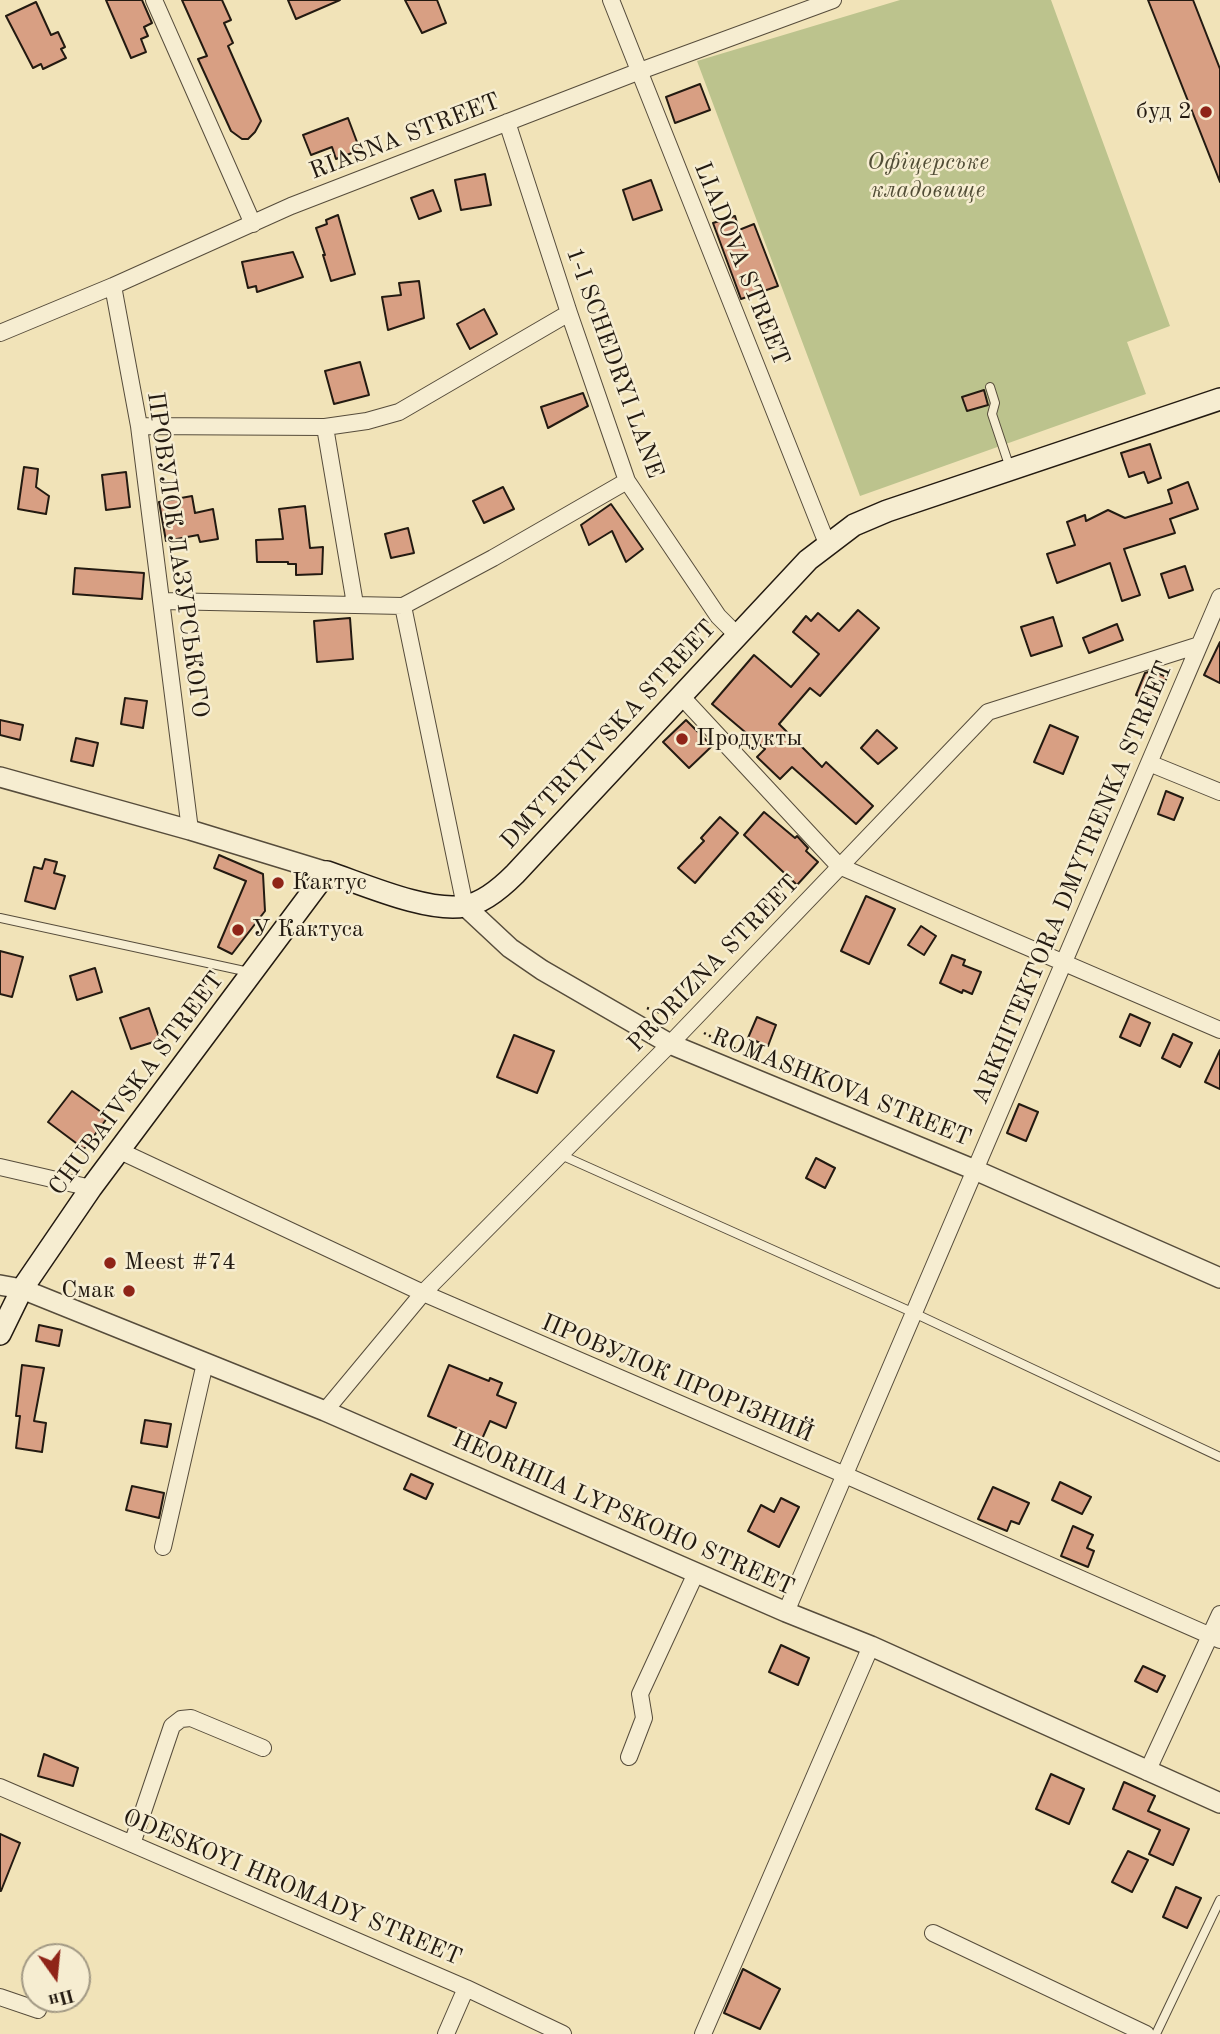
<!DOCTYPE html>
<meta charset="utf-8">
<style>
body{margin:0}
#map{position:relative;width:1220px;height:2034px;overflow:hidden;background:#f1e3b8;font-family:"Old Standard TT",serif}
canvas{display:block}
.north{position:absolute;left:21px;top:1943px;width:70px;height:70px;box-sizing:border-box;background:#f6edd1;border:2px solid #a29984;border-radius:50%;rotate:165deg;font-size:19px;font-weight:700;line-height:28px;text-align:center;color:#231a11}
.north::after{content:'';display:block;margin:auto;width:24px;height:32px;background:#8f2418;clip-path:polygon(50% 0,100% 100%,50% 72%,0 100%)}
</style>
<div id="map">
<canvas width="1220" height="2034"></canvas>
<div class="north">Пн</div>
</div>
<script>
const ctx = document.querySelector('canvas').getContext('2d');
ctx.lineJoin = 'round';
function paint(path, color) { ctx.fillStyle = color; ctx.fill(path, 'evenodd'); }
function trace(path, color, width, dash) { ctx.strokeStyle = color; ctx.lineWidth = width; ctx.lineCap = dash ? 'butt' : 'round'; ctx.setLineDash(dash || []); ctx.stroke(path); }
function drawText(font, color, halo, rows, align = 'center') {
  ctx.font = font + ' "Old Standard TT",serif'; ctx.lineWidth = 5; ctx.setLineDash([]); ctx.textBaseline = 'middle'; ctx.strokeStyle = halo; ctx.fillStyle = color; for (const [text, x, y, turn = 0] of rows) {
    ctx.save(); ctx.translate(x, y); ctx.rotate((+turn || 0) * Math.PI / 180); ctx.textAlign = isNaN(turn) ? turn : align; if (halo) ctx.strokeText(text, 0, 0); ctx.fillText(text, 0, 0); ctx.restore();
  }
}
paint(new Path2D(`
 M900 0H1051L1170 326 1127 342 1146 394 860 496 697 61Z`), '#bcc38d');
const building = new Path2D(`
 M106 0H142L152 23 144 27 148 36 141 39 146 52 131 58Z
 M182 0H222L231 20 224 23 233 43 228 46 261 121 255 132 248 139H242L231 131 198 59 207 56Z
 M288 0H340L296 19Z
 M405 0H437L446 23 422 33Z
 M1148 0H1193L1220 69V182Z
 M36 2 51 35 58 32 65 47 61 49 66 58 43 69 41 64 33 68 6 16Z
 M700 84 710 110 675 123 666 97Z
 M348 118 360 150 336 159 332 147 311 155 303 135Z
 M485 174 491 205 461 210 455 180Z
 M651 180 662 210 633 220 623 190Z
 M433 190 441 211 419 219 411 198Z
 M338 215 355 274 331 281 323 255H325L316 228 327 224 326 220Z
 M735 216 739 230 754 224 778 286 741 299 713 223Z
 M293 252 303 277 257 292 256 286 248 288 242 262Z
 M419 281 424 318 388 330 382 297 401 295 399 283Z
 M484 309 497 334 470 349 457 324Z
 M360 362 369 395 334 404 325 371Z
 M984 390 988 405 967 411 962 397Z
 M583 393 588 406 548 428 541 407Z
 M1150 444 1161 478 1148 483 1144 472 1129 477 1121 453Z
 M24 467 38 469 36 487 49 496 46 514 18 509Z
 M126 472 130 507 106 510 102 475Z
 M1188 482 1198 509 1170 519 1175 533 1124 549 1140 595 1122 601 1110 563 1057 583 1047 554 1075 545 1067 522 1085 515 1086 521 1108 510 1125 518 1172 503 1168 490Z
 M503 487 514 509 484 523 473 501Z
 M192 496 195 513 213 509 218 539 200 542 198 535 166 541 159 502Z
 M611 504 643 549 626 562 612 531 589 545 581 525Z
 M305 506 310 548 323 547 322 574 296 575V564H288V562H257L256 540 283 539 279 509Z
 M408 528 414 553 391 558 385 534Z
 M1185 566 1193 590 1169 598 1161 574Z
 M75 568 144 573 142 599 73 594Z
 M858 610 879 628 820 696 810 688 779 724 822 767 826 762 873 806 856 824 792 767 780 779 757 757 765 749 712 704 754 655 791 687 819 654 793 632 806 616 811 621 818 613 839 631Z
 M1053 617 1062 646 1031 656 1021 627Z
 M350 618 353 659 317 662 314 621Z
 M1117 624 1123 640 1089 653 1083 638Z
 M1220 642V683L1204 675Z
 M1152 671 1167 677 1156 703 1136 695 1145 673Z
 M125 698 147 701 143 728 121 724Z
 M0 720 23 725 20 740 0 735Z
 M686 720 712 746 689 768 663 742Z
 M1050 725 1078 737 1063 774 1034 762Z
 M877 730 897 748 878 764 861 748Z
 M76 738 98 743 93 766 71 761Z
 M1166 791 1183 798 1174 820 1158 814Z
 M764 812 795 838 797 836 808 848 806 851 818 862 797 885 744 835Z
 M720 817 738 833 695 883 678 868 704 841 701 838Z
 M219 855 263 874 265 911 232 954 218 947 246 881 214 868Z
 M45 859 57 862 54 873 65 876 55 909 25 901 34 867 42 869Z
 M866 896 895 909 869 964 841 951Z
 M921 926 936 936 924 955 908 945Z
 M0 951 23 957 12 997 0 994Z
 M952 955 965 960 963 965 981 972 972 994 963 990 962 993 940 983Z
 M95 968 102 992 77 1000 70 976Z
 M149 1008 160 1040 131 1049 120 1018Z
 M1130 1014 1150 1023 1140 1046 1120 1037Z
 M757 1017 776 1025 768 1046 748 1038Z
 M1173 1034 1192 1043 1180 1067 1162 1058Z
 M514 1035 554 1051 537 1093 497 1077Z
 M1220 1050V1089L1205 1082Z
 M72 1091 108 1117 84 1149 48 1122Z
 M1019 1104 1038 1112 1026 1141 1007 1133Z
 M816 1158 835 1168 825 1188 806 1178Z
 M39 1325 62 1330 59 1346 36 1341Z
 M22 1365 44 1368 34 1421 46 1423 42 1452 16 1448 20 1416H16Z
 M449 1365 489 1381 490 1378 502 1383 497 1395 516 1403 506 1428 490 1421 482 1439 428 1416Z
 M145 1420 171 1424 167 1447 141 1443Z
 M411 1474 433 1484 426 1499 404 1489Z
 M1060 1482 1091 1497 1082 1514 1052 1500Z
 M132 1486 164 1493 159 1518 126 1510Z
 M993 1487 1029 1503 1019 1524 1011 1521 1007 1531 978 1519Z
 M781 1498 799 1507 779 1547 748 1531 761 1505 774 1512Z
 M1073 1526 1093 1535 1087 1548 1094 1551 1088 1567 1061 1556Z
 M781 1645 809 1658 798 1685 769 1672Z
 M1143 1666 1165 1676 1157 1692 1135 1681Z
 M44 1754 78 1768 73 1786 38 1776Z
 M1051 1774 1084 1789 1069 1824 1036 1809Z
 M1124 1782 1155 1796 1148 1811 1189 1829 1173 1865 1149 1854 1160 1830 1113 1809Z
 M0 1834 20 1843 1 1891H0Z
 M1128 1851 1148 1860 1132 1892 1112 1882Z
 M1176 1887 1201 1898 1187 1928 1163 1917Z
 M743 1969 780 1989 760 2029 724 2013Z`);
paint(building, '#d89f83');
trace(building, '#231a11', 2);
const service = new Path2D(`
 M990 387 995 403 992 414 1010 468
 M0 918 249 972
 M561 1155 914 1313 1220 1457
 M1156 2034 1220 1900`);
const minor = new Path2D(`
 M154 0 253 224
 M611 0 828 546
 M507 122 569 313 627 481 718 616 738 636
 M113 286 139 426 190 830
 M0 333 113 286 291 206 640 71 833 0
 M139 426 325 427 367 421 399 412 569 313
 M325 427 355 604
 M162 601 403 606 493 558 627 481
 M403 606 465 906
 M682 697 839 866 1220 1030
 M1149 763 1220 792
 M120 1151 423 1293 845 1475 1220 1640
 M0 1167 91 1188
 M325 1411 423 1293 670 1044 988 712 1199 645
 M163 1547 205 1363
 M786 1612 1220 597
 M629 1757 644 1718 640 1694 696 1573
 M1147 1772 1220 1614
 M0 1787 466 1988 563 2034
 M132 1844 172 1726 181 1719 191 1718 263 1748
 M933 1933 1146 2034
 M0 1997 38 2010
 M446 2034 466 1988
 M703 2034 871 1646`);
const tertiary = new Path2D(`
 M0 777 190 830 327 872
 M465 906 510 948 542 970 670 1044 975 1170 1220 1278
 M0 1285 22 1289 325 1411 786 1612 871 1646 1220 1803`);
const secondary = new Path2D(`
 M0 1334 22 1289 91 1188 327 872C363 884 428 913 465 906 484 903 502 887 515 874L808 560 854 525 887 511 1220 399`);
trace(service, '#564c3b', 10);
trace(minor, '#564c3b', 18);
trace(tertiary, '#564c3b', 22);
trace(secondary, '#231a11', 24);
trace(new Path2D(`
 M647 1008 673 1018
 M704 1033 742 1052`), '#231a11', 2.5, [2, 3.5]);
trace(service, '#f6edd1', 8);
trace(minor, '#f6edd1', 16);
trace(tertiary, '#f6edd1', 19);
trace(secondary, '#f6edd1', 21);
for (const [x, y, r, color] of [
 [1206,112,7,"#8f2418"],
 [682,739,7,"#8f2418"],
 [278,883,7,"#8f2418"],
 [238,930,7,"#8f2418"],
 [110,1263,7,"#8f2418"],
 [129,1291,7,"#8f2418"]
]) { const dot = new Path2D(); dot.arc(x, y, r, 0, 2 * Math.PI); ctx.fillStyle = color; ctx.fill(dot); trace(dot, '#f6edd1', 2.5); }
drawText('24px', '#231a11', '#f6edd1', [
 ["буд 2",1192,112,"right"],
 ["Продукты",696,739],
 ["Кактус",292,883],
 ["У Кактуса",252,930],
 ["Meest #74",124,1263],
 ["Смак",115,1291,"right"]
], 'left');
drawText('24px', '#231a11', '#f6edd1', [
 ["RIASNA STREET",405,137,-21],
 ["LIADOVA STREET",741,264,68],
 ["1-I SCHEDRYI LANE",614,363,70],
 ["ПРОВУЛОК ЛАЗУРСЬКОГО",177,555,82],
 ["DMYTRIYIVSKA STREET",609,735,-47],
 ["ARKHITEKTORA DMYTRENKA STREET",1073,883,-67],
 ["PRORIZNA STREET",714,964,-46],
 ["CHUBAIVSKA STREET",137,1084,-53],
 ["ROMASHKOVA STREET",841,1088,22],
 ["ПРОВУЛОК ПРОРІЗНИЙ",677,1379,23],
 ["HEORHIIA LYPSKOHO STREET",623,1514,24],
 ["ODESKOYI HROMADY STREET",292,1888,23]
]);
drawText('italic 24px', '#514d36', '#f6edd1', [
 ["Офіцерське",928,163],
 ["кладовище",928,191]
]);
</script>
